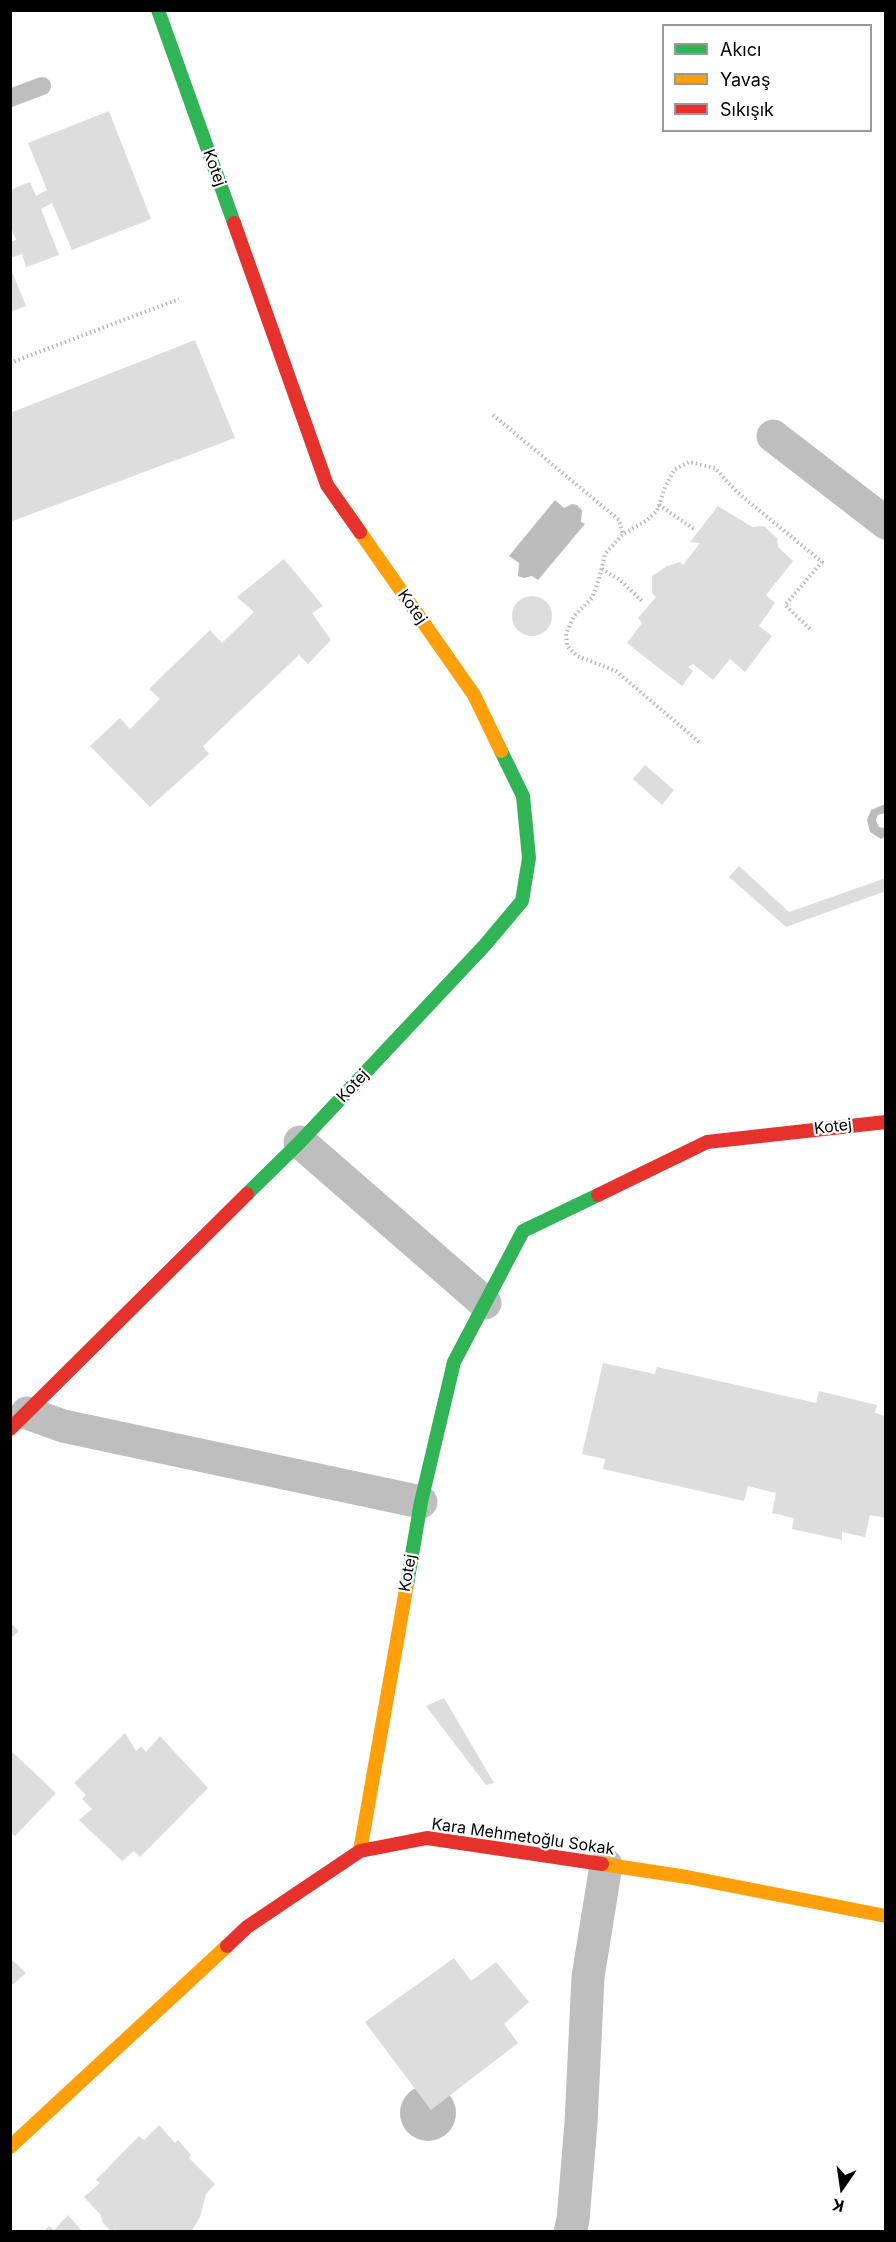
<!DOCTYPE html>
<meta charset="utf-8">
<style>
body{margin:0}
#map{position:relative;width:896px;height:2242px;overflow:hidden;background:#fff;font-family:Inter,sans-serif}
canvas{display:block}
.frame{position:absolute;inset:0;border:12px solid #000;pointer-events:none}
.legend{position:absolute;left:662px;top:24px;width:210px;height:108px;box-sizing:border-box;background:#fff;border:2px solid #999;margin:0;padding:8px 10px;list-style:none;font-size:18px;color:#000}
.legend li{display:flex;align-items:center;gap:12px;height:30px}
.legend b{width:30px;border:2px solid #999}
.north{position:absolute;left:812px;top:2158px;width:60px;height:60px;-webkit-text-stroke:4px #fff;paint-order:stroke;rotate:193deg;font-size:16px;font-weight:700;line-height:24px;text-align:center;color:#000}
.north::after{content:'';display:block;margin:auto;width:21px;height:27px;background:#000;clip-path:polygon(50% 0,100% 100%,50% 72%,0 100%)}
</style>
<div id="map">
<canvas width="896" height="2242"></canvas>
<div class="frame"></div>
<ul class="legend">
<li><b style="height:8px;background:#30b455"></b>Akıcı</li>
<li><b style="height:8px;background:#ff9f0a"></b>Yavaş</li>
<li><b style="height:8px;background:#e5322d"></b>Sıkışık</li>
</ul>
<div class="north">K</div>
</div>
<script>
const ctx = document.querySelector('canvas').getContext('2d');
ctx.lineJoin = 'round';
function paint(path, color) { ctx.fillStyle = color; ctx.fill(path, 'evenodd'); }
function trace(path, color, width, dash) { ctx.strokeStyle = color; ctx.lineWidth = width; ctx.lineCap = dash ? 'butt' : 'round'; ctx.setLineDash(dash || []); ctx.stroke(path); }
function drawText(font, color, halo, rows, align = 'center') {
  ctx.font = font + ' Inter,sans-serif'; ctx.lineWidth = 4.5; ctx.setLineDash([]); ctx.textBaseline = 'middle'; ctx.strokeStyle = halo; ctx.fillStyle = color; for (const [text, x, y, turn = 0] of rows) {
    ctx.save(); ctx.translate(x, y); ctx.rotate((+turn || 0) * Math.PI / 180); ctx.textAlign = isNaN(turn) ? turn : align; if (halo) ctx.strokeText(text, 0, 0); ctx.fillText(text, 0, 0); ctx.restore();
  }
}
paint(new Path2D(`
 M555 500 564 508 572 504 577 505 582 510 581 522 585 524 538 580 532 576 524 578 518 576 519 563 509 556Z
 M885 804V813L878 815 876 820 879 827 885 828V837L881 839 870 832 867 820 871 810Z
 M400 2113a28 28 0 1 1 56 0a28 28 0 1 1-56 0Z`), '#bcbcbc');
paint(new Path2D(`
 M109 111 151 219 72 250 52 203 41 209 59 255 26 267 22 254 10 258V242L16 240 10 224V190L30 182 36 196 47 190 28 143Z
 M10 267 26 306 10 312Z
 M195 340 235 438 10 522V413Z
 M718 506 752 527 764 526 777 538 778 547 793 561 766 595 775 603 759 626 772 636 745 672 730 659 713 680 693 664 688 667 693 671 682 686 627 643 642 623 638 618 656 597 652 593V576L667 566 680 562 683 565 700 543 690 542Z
 M284 559 323 606 312 613 331 640 308 664 299 655 203 746 209 754 150 807 90 746 120 718 130 729 160 699 149 689 210 630 222 643 254 612 237 597Z
 M512 616a20 20 0 1 1 40 0a20 20 0 1 1-40 0Z
 M645 765 674 790 662 805 633 779Z
 M739 866 789 912 886 878V891L786 927 729 877Z
 M603 1363 655 1374 657 1367 816 1403 819 1391 877 1405 875 1413 886 1416V1518L870 1515 865 1537 842 1532V1540L792 1529 794 1518 772 1513 776 1493 748 1486 744 1501 603 1469 605 1459 582 1454Z
 M10 1622 19 1631 10 1639Z
 M444 1698 494 1783 486 1785 426 1706Z
 M125 1733 136 1751 141 1746 146 1752 160 1736 208 1788 140 1857 134 1851 122 1861 79 1820 92 1809 82 1799 86 1795 74 1783Z
 M10 1750 56 1793 15 1836 10 1832Z
 M10 1958 26 1973 10 1987Z
 M454 1958 471 1981 496 1962 529 2002 504 2024 518 2043 431 2110 365 2022Z
 M159 2125 175 2143 178 2140 191 2155 189 2158 215 2184 206 2194 200 2217 191 2232H117L115 2229 112 2232 103 2223 101 2215 84 2197 100 2183 96 2180 139 2136 144 2140Z
 M68 2215 83 2232H43L49 2226 54 2230Z`), '#ddd');
trace(new Path2D(`
 M10 363 179 299
 M493 415 619 520 623 534
 M659 505 694 529
 M602 569 620 580 643 602
 M699 742 616 671 577 656 567 646 566 634 574 616 592 598 599 579 605 554 623 534 646 521 657 511 665 487 675 469 689 462 715 468 737 492 822 562 785 605 812 631`), '#b8b8b8', 4, [1.5, 3]);
trace(new Path2D(`
 M10 98 42 86`), '#bebebe', 18);
trace(new Path2D(`
 M773 436 886 523
 M300 1142 485 1303
 M27 1413 63 1426 421 1502
 M570 2232 573 2220 581 2123 588 1977 606 1865`), '#bebebe', 33);
trace(new Path2D(`
 M158 10 234 223
 M247 1194 300 1142 485 945 522 901 529 858 523 796 501 751
 M407 1584 421 1502 454 1362 523 1231 598 1195`), '#30b455', 14);
trace(new Path2D(`
 M360 532 474 695 501 751
 M360 1851 407 1584
 M602 1864 687 1877 886 1916
 M10 2147 227 1946`), '#ff9f0a', 14);
trace(new Path2D(`
 M234 223 327 485 360 532
 M598 1195 707 1142 886 1122
 M10 1429 247 1194
 M227 1946 247 1927 360 1851 427 1838 602 1864`), '#e5322d', 14);
drawText('16px', '#000', '#fff', [
 ["Kotej",214,168,70],
 ["Kotej",412,607,55],
 ["Kotej",353,1086,-47],
 ["Kotej",833,1127,-7],
 ["Kotej",408,1573,-80],
 ["Kara Mehmetoğlu Sokak",523,1837,8]
]);
</script>
